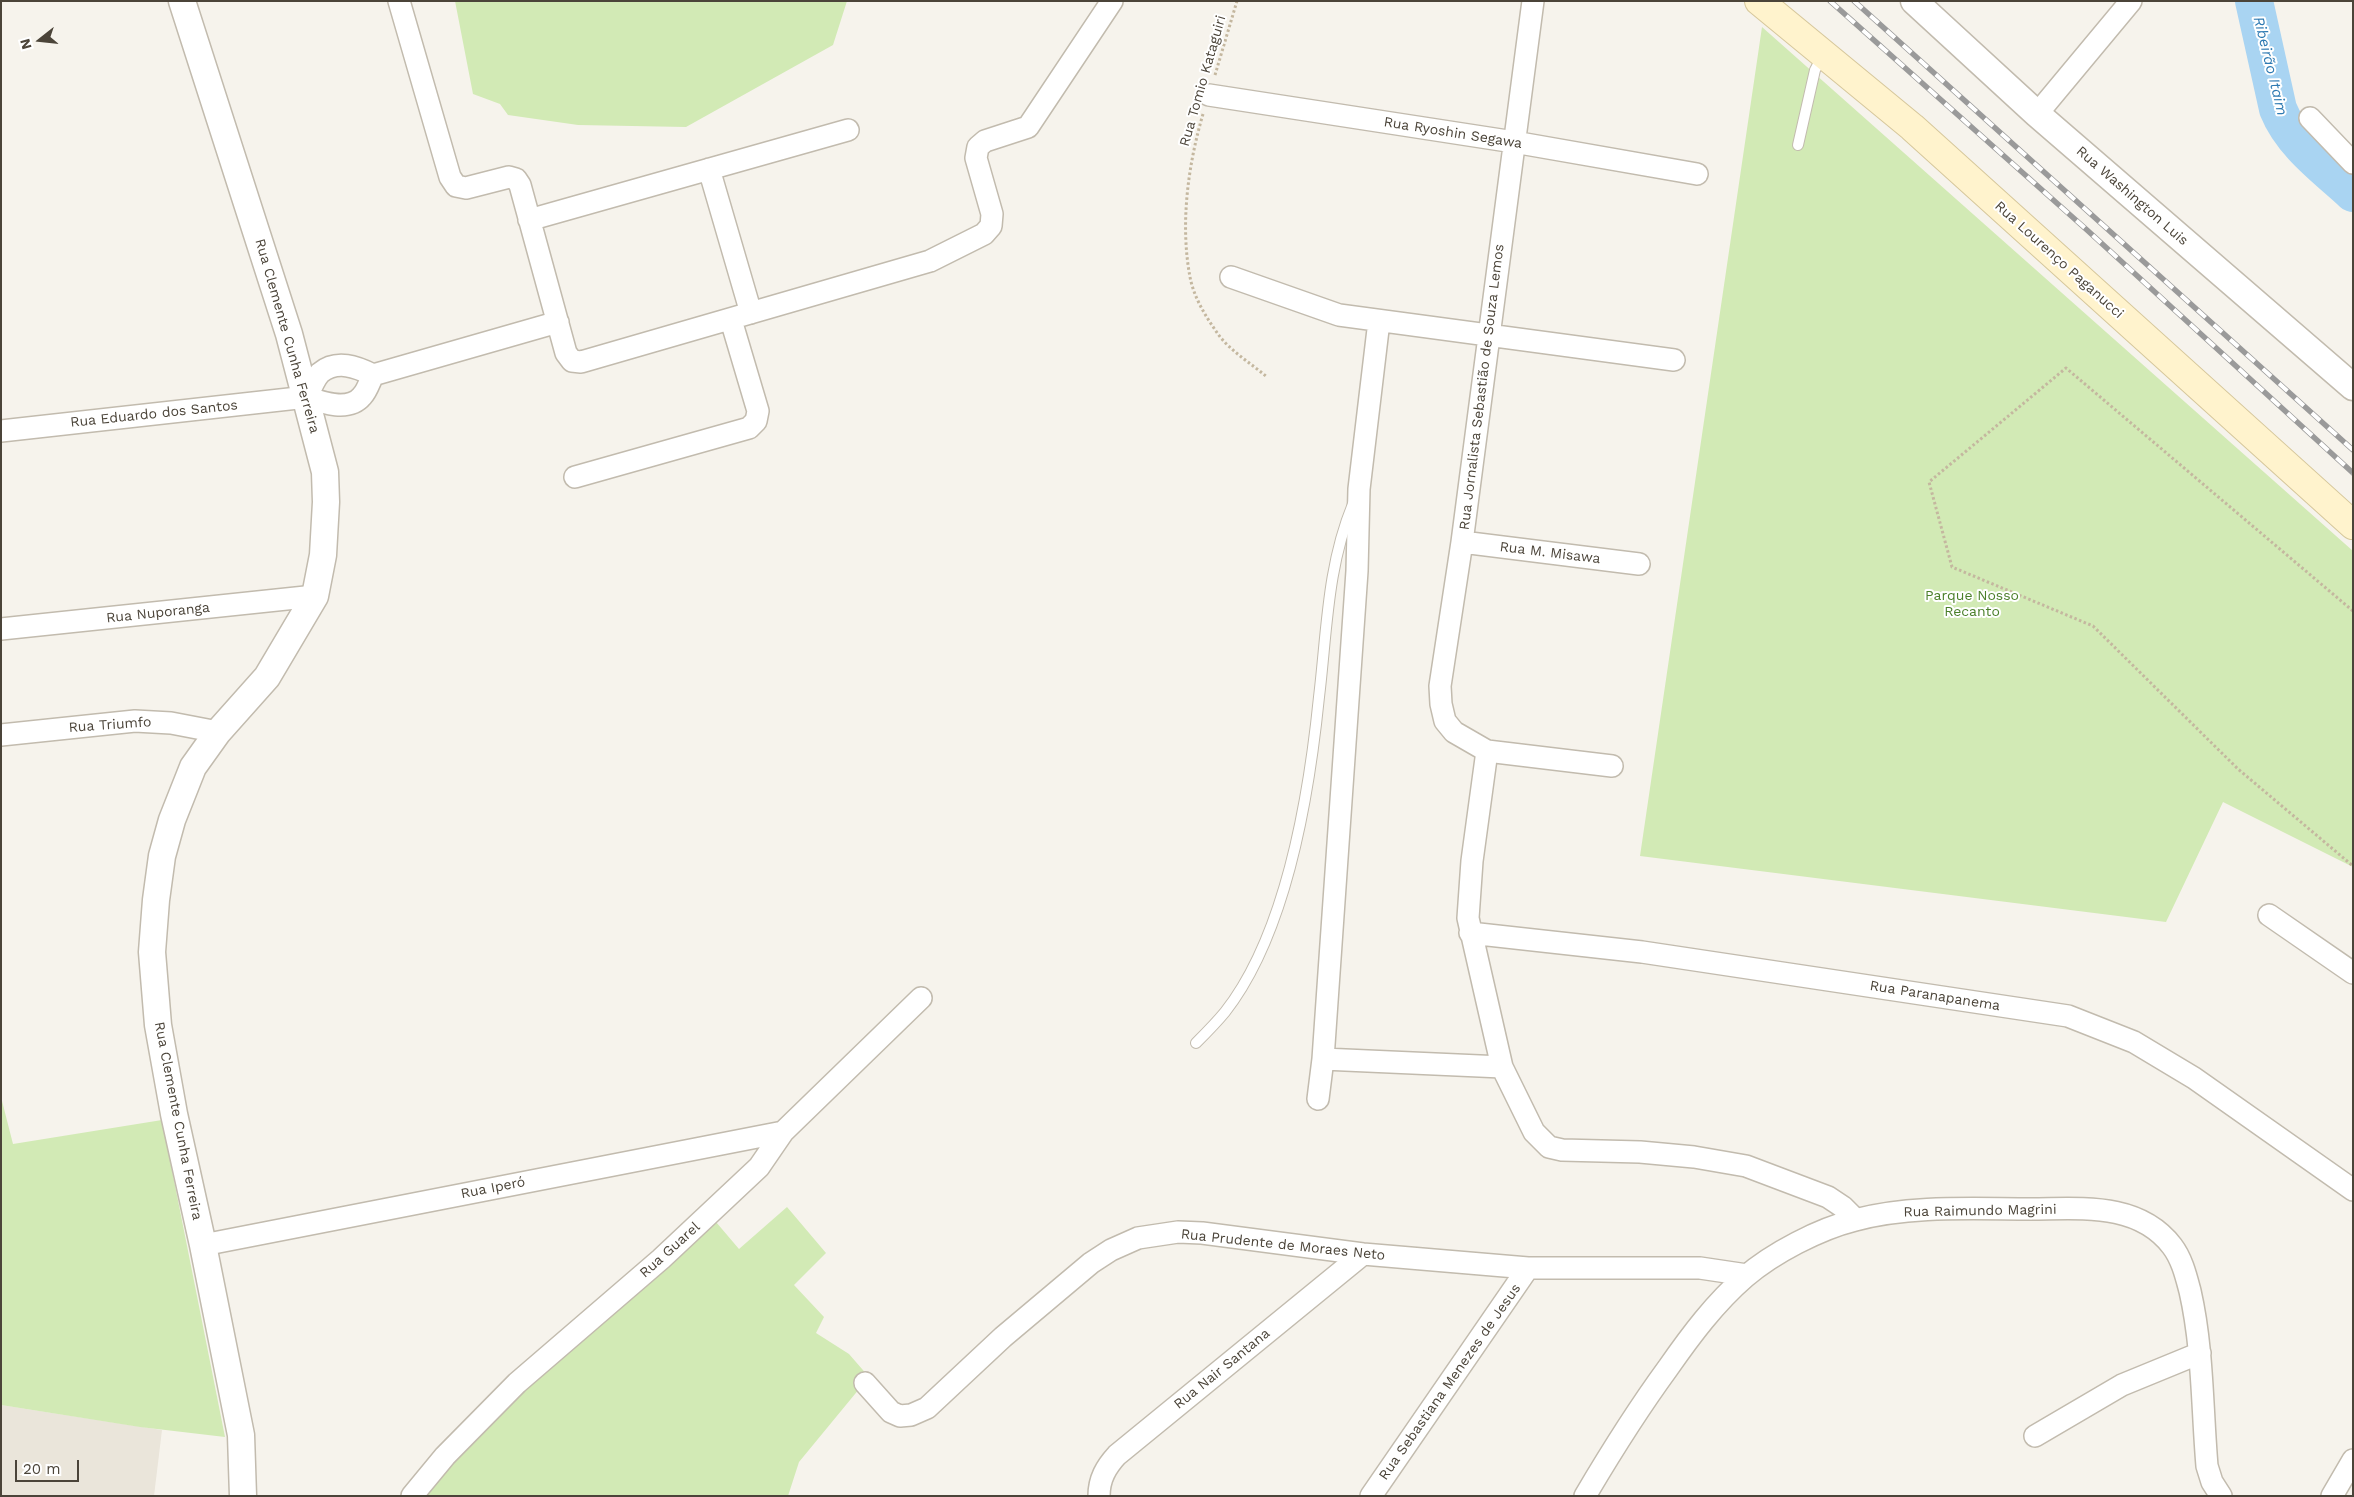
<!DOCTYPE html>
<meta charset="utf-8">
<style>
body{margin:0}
#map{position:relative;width:2354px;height:1497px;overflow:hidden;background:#f6f3ec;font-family:"Work Sans",sans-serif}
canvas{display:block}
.frame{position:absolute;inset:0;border:2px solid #4b4439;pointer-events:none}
.north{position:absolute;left:15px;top:15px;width:50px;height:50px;-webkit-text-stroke:4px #fff;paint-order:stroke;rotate:254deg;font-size:14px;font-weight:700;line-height:20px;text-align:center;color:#4b4439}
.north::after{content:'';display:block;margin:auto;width:18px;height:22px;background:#4b4439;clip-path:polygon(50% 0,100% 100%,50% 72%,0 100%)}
.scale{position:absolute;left:15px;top:1460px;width:64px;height:22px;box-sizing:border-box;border:2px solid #4b4439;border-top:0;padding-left:6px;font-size:15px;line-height:18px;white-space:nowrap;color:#4b4439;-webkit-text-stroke:4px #fff;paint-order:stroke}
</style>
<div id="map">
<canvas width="2354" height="1497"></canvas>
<div class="frame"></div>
<div class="north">N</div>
<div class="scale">20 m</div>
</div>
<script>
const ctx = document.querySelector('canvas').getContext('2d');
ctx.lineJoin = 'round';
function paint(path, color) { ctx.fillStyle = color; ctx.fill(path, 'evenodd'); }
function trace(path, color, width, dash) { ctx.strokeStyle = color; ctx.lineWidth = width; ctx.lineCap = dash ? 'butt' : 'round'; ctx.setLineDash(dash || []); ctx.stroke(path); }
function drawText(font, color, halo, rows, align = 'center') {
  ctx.font = font + ' "Work Sans",sans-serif'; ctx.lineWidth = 4; ctx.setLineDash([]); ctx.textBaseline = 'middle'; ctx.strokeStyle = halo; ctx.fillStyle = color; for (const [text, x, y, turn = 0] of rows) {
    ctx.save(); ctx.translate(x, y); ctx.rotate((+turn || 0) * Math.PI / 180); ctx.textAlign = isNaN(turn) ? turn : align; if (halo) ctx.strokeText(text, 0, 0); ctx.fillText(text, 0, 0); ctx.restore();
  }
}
paint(new Path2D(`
 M1 1405 162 1430 154 1496H1Z`), '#eae5da');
paint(new Path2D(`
 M455 1H847L833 45 686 127 578 125 508 115 500 104 473 94Z
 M1762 27 2353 551V867L2223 802 2166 922 1640 856Z
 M1 1097 13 1144 162 1120 225 1437 140 1427 1 1405Z
 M787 1207 826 1253 794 1285 824 1317 816 1333 849 1354 869 1377 799 1462 788 1496H423L510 1396 716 1222 739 1249Z`), '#d2eab5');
trace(new Path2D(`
 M2254 1 2278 109C2292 144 2326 168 2353 193`), '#a9d4f2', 38);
const service = new Path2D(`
 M1798 145 1815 70 1823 55
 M1196 1043C1206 1033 1216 1023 1225 1012 1287 933 1309 796 1319 697 1327 631 1327 567 1353 504`);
const minor = new Path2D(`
 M399 1 450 177 456 186 466 188 509 177 516 179 520 185 566 353 572 361 581 362 930 261 984 234 991 226 992 214 976 158 978 147 985 141 1028 127 1112 1
 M1533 1 1462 542 1440 686 1441 704 1445 721 1454 732 1487 751 1612 766
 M1209 95 1514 142 1697 174
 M2037 114 2131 1
 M2310 118 2353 163
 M709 169 751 313
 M529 220 848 130
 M1231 277 1339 315 1674 360
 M307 397C310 390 315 378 320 373 337 359 357 367 373 375L558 322
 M1 431 307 397C323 403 349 412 362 396 367 391 370 381 373 375
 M575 477 749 428 756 421 758 411 731 320
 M1462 542 1639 564
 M1 629 315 596
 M1 735 135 721 171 723 218 732
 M1487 751 1472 861 1468 918 1502 1067 1534 1132 1549 1147 1562 1150 1640 1152 1694 1157 1746 1166 1828 1197 1843 1207 1855 1219
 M2269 915 2353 973
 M1470 933 1642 952 2068 1016 2134 1042 2194 1078 2353 1190
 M1323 1059 1502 1067
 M1318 1099 1323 1059 1357 571 1359 489 1379 321
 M203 1245 783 1132
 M865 1383 891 1412 900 1416 911 1415 927 1408 1003 1337 1091 1263 1111 1250 1138 1238 1178 1232 1202 1233 1363 1254 1528 1268H1700L1747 1275
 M2035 1436 2122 1385 2200 1353
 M412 1496 445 1456 517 1383 661 1259 759 1167 783 1132 921 998
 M1099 1496C1099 1479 1106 1467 1117 1455L1363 1254
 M1371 1496 1528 1268
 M1585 1496C1611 1452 1638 1409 1668 1368 1691 1335 1715 1303 1745 1277 1773 1253 1819 1229 1855 1220 1911 1205 1974 1209 2031 1209 2081 1209 2138 1202 2172 1246 2182 1259 2186 1276 2190 1291 2203 1348 2202 1407 2207 1466L2212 1482 2221 1496
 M2332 1496 2353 1460`);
const tertiary = new Path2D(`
 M182 1 289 334 325 472 326 502 323 555 315 596 267 677 218 732 193 767 172 820 162 856 156 900 152 952 158 1025 174 1114 203 1245 241 1435 243 1496
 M1914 1 2037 114 2353 387`);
const secondary = new Path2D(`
 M1759 1 1912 127 2353 525`);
trace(service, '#c2bbae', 12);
trace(minor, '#c2bbae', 24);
trace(tertiary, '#c2bbae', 29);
trace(secondary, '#d6c79b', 30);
trace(new Path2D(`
 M1215 75 1237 1
 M1203 114C1188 165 1180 224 1190 277 1194 298 1206 317 1218 334 1230 351 1252 364 1267 377
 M2353 611 2066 368 1929 482 1952 567 2093 626 2238 769 2353 866`), '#c4b79f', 3, [2.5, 2.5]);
trace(service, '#fff', 10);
trace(minor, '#fff', 21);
trace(tertiary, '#fff', 26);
trace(secondary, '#fff3cd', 28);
const rail = new Path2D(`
 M1830 1 2087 230 2353 473
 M1854 1 2353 450`);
trace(rail, '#9a9a9a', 5.5);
trace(rail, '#fff', 4, [11]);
drawText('14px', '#4b4439', '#fff', [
 ["Rua Tomio Kataguiri",1203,81,-74],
 ["Rua Ryoshin Segawa",1453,133,9],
 ["Rua Washington Luis",2132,196,41],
 ["Rua Lourenço Paganucci",2059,260,42],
 ["Rua Clemente Cunha Ferreira",287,336,74],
 ["Rua Jornalista Sebastião de Souza Lemos",1482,387,-83],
 ["Rua Eduardo dos Santos",154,414,-6],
 ["Rua M. Misawa",1550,553,7],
 ["Rua Nuporanga",158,613,-6],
 ["Rua Triumfo",110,725,-4],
 ["Rua Paranapanema",1935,996,9],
 ["Rua Clemente Cunha Ferreira",178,1121,79],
 ["Rua Iperó",493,1188,-11],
 ["Rua Raimundo Magrini",1980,1211,-1],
 ["Rua Prudente de Moraes Neto",1283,1245,6],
 ["Rua Guarel",670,1250,-42],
 ["Rua Nair Santana",1222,1369,-39],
 ["Rua Sebastiana Menezes de Jesus",1450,1382,-55]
]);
drawText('14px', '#4a7f2a', '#fff', [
 ["Parque Nosso",1972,596],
 ["Recanto",1972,612]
]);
drawText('italic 15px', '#2e7ab2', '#fff', [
 ["Ribeirão Itaim",2270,66,76]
]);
</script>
